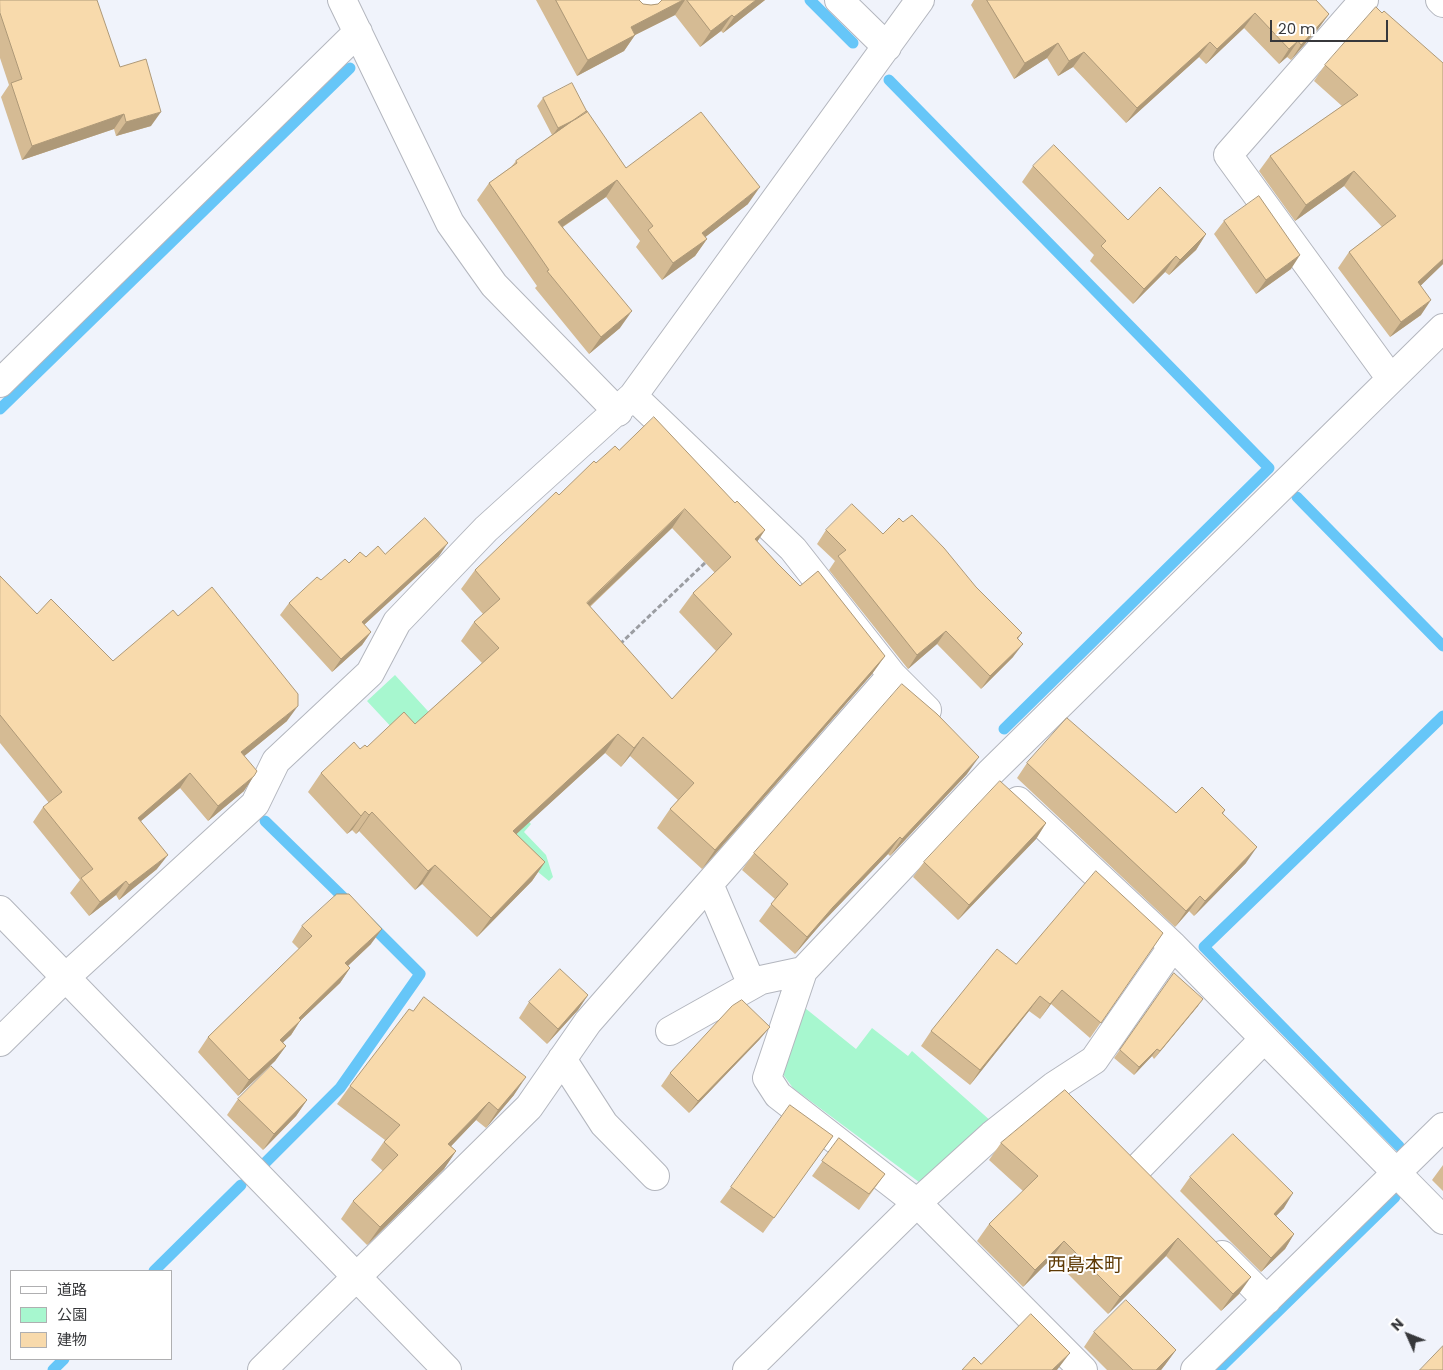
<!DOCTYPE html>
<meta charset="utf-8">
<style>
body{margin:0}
#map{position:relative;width:1443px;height:1370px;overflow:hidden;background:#f0f3fb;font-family:Poppins,"Noto Sans JP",sans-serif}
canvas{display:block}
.legend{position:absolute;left:10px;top:1270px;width:162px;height:90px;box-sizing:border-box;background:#fff;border:1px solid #afafb1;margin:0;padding:6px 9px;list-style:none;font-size:15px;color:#37383b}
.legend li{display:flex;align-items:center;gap:10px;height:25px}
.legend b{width:25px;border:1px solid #afafb1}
.north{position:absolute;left:1383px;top:1310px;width:50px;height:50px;-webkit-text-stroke:4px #fff;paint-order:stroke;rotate:314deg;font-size:14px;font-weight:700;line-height:20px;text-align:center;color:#37383b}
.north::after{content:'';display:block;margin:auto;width:18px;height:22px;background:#37383b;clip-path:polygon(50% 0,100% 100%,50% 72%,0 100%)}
.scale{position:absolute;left:1270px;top:20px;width:118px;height:22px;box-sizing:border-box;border:2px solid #37383b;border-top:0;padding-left:6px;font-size:15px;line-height:18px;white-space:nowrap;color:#37383b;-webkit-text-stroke:4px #fff;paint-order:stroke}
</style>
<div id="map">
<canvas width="1443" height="1370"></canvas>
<ul class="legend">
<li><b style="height:6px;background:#fff"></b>道路</li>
<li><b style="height:14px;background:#a7f7cf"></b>公園</li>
<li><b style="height:14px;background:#f8daac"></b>建物</li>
</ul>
<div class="north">N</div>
<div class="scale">20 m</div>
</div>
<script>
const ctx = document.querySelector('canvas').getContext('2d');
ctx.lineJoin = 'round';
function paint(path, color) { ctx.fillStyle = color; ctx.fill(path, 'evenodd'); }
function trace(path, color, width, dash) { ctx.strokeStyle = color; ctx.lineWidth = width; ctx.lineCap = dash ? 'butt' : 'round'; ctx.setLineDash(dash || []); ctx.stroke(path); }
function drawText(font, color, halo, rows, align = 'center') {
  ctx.font = font + ' Poppins,"Noto Sans JP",sans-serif'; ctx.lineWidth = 4; ctx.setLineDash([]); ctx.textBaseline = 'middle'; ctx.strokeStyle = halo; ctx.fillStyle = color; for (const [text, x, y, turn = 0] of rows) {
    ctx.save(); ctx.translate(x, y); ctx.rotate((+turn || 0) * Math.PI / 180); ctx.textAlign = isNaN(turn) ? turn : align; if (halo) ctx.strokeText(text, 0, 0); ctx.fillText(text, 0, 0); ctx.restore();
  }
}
paint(new Path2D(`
 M395 675 531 824 524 832 546 855 553 877 549 881 488 831 367 701Z
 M805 1008 856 1049 872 1028 908 1056 912 1051 992 1122 923 1185 793 1088 782 1073Z`), '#a7f7cf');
trace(new Path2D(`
 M810 0 853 43
 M889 80 1269 468 1004 729
 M0 409 350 68
 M1297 497 1443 646
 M265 821 350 904
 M1399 1146 1204 947 1443 716
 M264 1164 340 1088 420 974 368 922
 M154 1271 241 1185
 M53 1370 64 1359
 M1218 1370 1395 1197`), '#66c6f8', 11);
const minor = new Path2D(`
 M342 0 450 223 494 285 618 412
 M839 0 887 47
 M1364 0 1228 155 1391 379
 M1440 0 1443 3
 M639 6 649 0
 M0 383 358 32
 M633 396 793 549 892 675 927 710
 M1018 801 1173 946 1443 1220
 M709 884 752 985
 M0 910 447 1370
 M670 1031 761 980 803 971
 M0 1042 66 977 255 804 276 761 370 673 397 622 486 529 633 396 920 0
 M562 1059 604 1124 655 1176
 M1137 1169 1264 1039
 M1222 1255 1267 1300
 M262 1370 529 1107 588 1022 892 675
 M747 1370 917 1203 992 1135 1054 1086 1094 1060 1173 946
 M1083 1370 917 1203 778 1095 767 1078 803 971 989 774 1443 328
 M1195 1370 1443 1127`);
trace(minor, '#b3b6be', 30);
trace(new Path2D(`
 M620 644 708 560`), '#9b9da2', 3, [5, 2.5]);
trace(minor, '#fff', 28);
paint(new Path2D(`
 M0 0 120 67 151 126 116 136 114 129 22 160 1 97 9 85 0 58Z
 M536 0H639L643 4 651 5 658 4 662 0H765L723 33 721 31 700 47 675 15 635 35 624 51 577 76Z
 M974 0H1316L1329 14 1318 29 1291 60 1287 57 1279 64 1244 28 1206 64 1199 57 1126 123 1073 67 1058 76 1047 58 1014 79 971 5Z
 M1443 63V264L1421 285V315L1390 337 1338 268 1349 252 1382 227 1344 186 1295 221 1259 171 1270 156 1342 106 1314 81 1325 65Z
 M543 98 587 112 626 168 748 204 705 237 707 239 695 256 662 280 636 247 640 241 606 197 563 227 620 328 589 354 535 288 537 286 477 200 489 183 511 167 516 161 552 135 537 106Z
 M1033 166 1128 220 1206 234 1196 250 1169 275 1165 272 1133 304 1090 261 1094 255 1022 182Z
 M1224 221 1291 269 1256 294 1214 234Z
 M619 450 735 503 765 530 757 542 777 563 800 586 885 656 872 674 702 869 657 828 670 809 678 800 630 756 621 767 605 753 516 834 545 862 532 881 477 937 422 884 415 890 359 831 356 834 352 830 347 834 308 792 321 773 360 749 367 747 415 724 482 663 461 641 474 622 483 614 461 589 475 570 559 495 596 463ZM672 528 715 573 693 593 679 612 716 651 672 699 590 607Z
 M903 522 976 587 1022 633 1018 639 1013 657 981 689 937 644 908 669 829 570 835 561 817 544 826 530 883 534Z
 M385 554 439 556 364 625 371 632 362 645 332 672 280 615 289 603 349 563 366 557Z
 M0 576 37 614 113 661 178 616 287 721 244 756V791L208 821 180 788 141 821 157 869 119 900 116 895 89 916 70 893 80 880 33 822 43 807 49 803 0 743Z
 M1027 763 1176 813 1225 810 1223 814 1246 863 1194 916 1189 911 1175 927 1017 778Z
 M967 774 890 856 888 854 821 924 795 954 759 921 775 899 742 870 754 853Z
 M1046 823 1036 839 958 920 913 877 924 862Z
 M302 926 371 944 348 966 350 968 340 983 300 1021 291 1035 283 1042 286 1046 275 1061 238 1096 198 1052 208 1037 299 949 292 942Z
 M1163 933 1090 1038 1051 1004 1040 1019 1029 1011 970 1085 921 1046 931 1031 1016 964Z
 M1174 973 1198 1006 1154 1059 1152 1056 1134 1075 1114 1058Z
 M588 995 578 1010 547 1044 519 1018 529 1002Z
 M760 1039 689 1113 661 1086 670 1073Z
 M350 1086 514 1095 486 1128 476 1120 451 1146 456 1151 444 1169 367 1245 341 1219 353 1201 383 1171 371 1160 385 1140 337 1104Z
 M1065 1090 1239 1294 1221 1311 1166 1256 1108 1314 1052 1258 1023 1287 977 1241 989 1224 1023 1191 989 1160 1001 1143Z
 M238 1099 307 1100 296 1116 263 1150 227 1115Z
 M833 1136 763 1233 720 1202 731 1187Z
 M839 1138 885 1174 859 1210 812 1176Z
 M1443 1165V1191L1432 1180Z
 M1190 1177 1284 1208 1276 1216 1294 1234 1285 1249 1261 1272 1180 1191Z
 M1094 1332 1176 1350 1165 1365 1161 1370H1107L1084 1347Z`), '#d5bb94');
paint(new Path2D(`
 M683 0H685L675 15 635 35 624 51 577 76 588 60 631 27Z
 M756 0H765L723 33 734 17Z
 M1255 13 1244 28 1206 64 1217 49Z
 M1329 14 1318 29 1291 60 1301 45Z
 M732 15 721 31 700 47 711 31Z
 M1298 41 1287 57 1279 64 1289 49Z
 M1210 42 1199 57 1126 123 1137 108Z
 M1058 43 1047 58 1014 79 1025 63Z
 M1084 52 1073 67 1058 76 1069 61Z
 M161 112 151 126 116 136 126 122Z
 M587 113 552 136 558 128Z
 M124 114 114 129 22 160 32 146Z
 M1354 171 1344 186 1295 221 1306 205Z
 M617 180 606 197 546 238 558 222Z
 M760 187 748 204 690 249 702 233Z
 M1206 234 1196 250 1169 275 1180 260Z
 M707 239 695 256 662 280 673 263Z
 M1300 255 1291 269 1256 294 1266 280Z
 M1176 256 1165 272 1133 304 1144 289Z
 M1443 259V264L1408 298 1418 282Z
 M1431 300 1421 315 1390 337 1401 322Z
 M632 311 620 328 589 354 601 337Z
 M685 509 672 528 573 622 587 603Z
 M765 530 752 549 755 539Z
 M448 543 439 556 353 635 362 622Z
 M946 631 937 644 908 669 917 655Z
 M371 632 362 645 332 672 341 659Z
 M1023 644 1013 657 981 689 990 676Z
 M885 656 872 674 702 869 715 850Z
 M298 706 287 721 231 767 241 752Z
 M618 734 605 753 499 850 513 831Z
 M643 737 630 756 621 767 634 748Z
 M979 757 967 774 890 856 902 839Z
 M190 773 180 788 128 832 138 818Z
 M254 776 244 791 208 821 218 806Z
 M365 811 352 830 347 834 361 816Z
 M372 812 359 831 356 834 369 815Z
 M1046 823 1036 839 958 920 969 905Z
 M900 837 888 854 821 924 795 954 807 937 833 907Z
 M1257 847 1246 863 1194 916 1205 901Z
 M168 855 157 869 119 900 129 885Z
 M545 862 532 881 477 937 491 918Z
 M435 865 422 884 415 890 428 871Z
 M126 881 116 895 89 916 100 902Z
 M1200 896 1189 911 1175 927 1186 911Z
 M382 929 371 944 335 978 345 963Z
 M350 968 340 983 300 1021 291 1035 270 1055 280 1040 299 1018Z
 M1062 990 1051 1004 1040 1019 1050 1004Z
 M588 995 578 1010 547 1044 558 1029Z
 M1040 996 1029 1011 970 1085 980 1070Z
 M1203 999 1198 1006 1154 1059 1160 1051Z
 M770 1027 760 1039 689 1113 698 1101Z
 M286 1046 275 1061 238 1096 249 1080Z
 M1157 1049 1152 1056 1134 1075 1139 1067Z
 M526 1077 514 1095 486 1128 498 1110Z
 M307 1100 296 1116 263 1150 274 1134Z
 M489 1102 476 1120 436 1162 448 1144Z
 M456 1151 444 1169 367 1245 380 1227Z
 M1293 1193 1284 1208 1264 1228 1274 1214Z
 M1294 1234 1285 1249 1261 1272 1271 1258Z
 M1178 1238 1166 1256 1108 1314 1120 1297Z
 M1064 1241 1052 1258 1023 1287 1035 1270Z
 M1251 1277 1239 1294 1221 1311 1233 1294Z
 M1176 1350 1165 1365 1161 1370H1156Z
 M1070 1353 1057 1370H1052Z`), '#ae9978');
const building = new Path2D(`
 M0 0H97L120 67 146 59 161 112 126 122 124 114 32 146 11 83 22 79 0 13Z
 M556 0H639L643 4 651 5 658 4 662 0H683L631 27 635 35 588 60Z
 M687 0H756L734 17 732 15 711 31Z
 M987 0H1316L1329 14 1301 45 1298 41 1289 49 1255 13 1217 49 1210 42 1137 108 1084 52 1069 61 1058 43 1025 63Z
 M1376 7 1382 13 1384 11 1443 63V259L1418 282 1431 300 1401 322 1349 252 1396 216 1354 171 1306 205 1270 156 1358 95 1325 65Z
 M572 83 587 112 576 119 558 128 543 98Z
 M587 111 626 168 701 112 760 187 702 233 707 239 673 263 648 230 653 226 617 180 558 222 632 311 601 337 547 271 549 270 489 183 517 163 516 161Z
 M1054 145 1128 220 1160 187 1206 234 1180 260 1176 256 1144 289 1101 246 1106 241 1033 166Z
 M1259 196 1300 255 1266 280 1224 221Z
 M654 417 735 503 737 501 765 530 755 539 777 563 800 586 818 571 885 656 715 850 670 809 694 783 643 737 634 748 618 734 513 831 545 862 491 918 435 865 428 871 372 812 369 815 365 811 361 816 321 773 354 742 360 749 365 745 367 747 404 712 415 724 499 648 474 622 500 599 475 570 556 492 559 495 594 461 596 463 615 446 619 450ZM685 509 731 557 693 593 732 634 672 699 587 603Z
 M852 504 883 534 899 518 903 522 912 515 944 548 976 587 1022 633 1017 638 1023 644 990 676 946 631 917 655 838 556 846 550 826 530Z
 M425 518 448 543 362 622 371 632 341 659 289 603 317 577 321 580 345 559 349 563 360 552 366 557 378 546 385 554Z
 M0 576 37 614 51 599 113 661 173 610 178 616 212 587 298 694V706L241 752 257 771 254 776 218 806 190 773 138 818 168 855 129 885 126 881 100 902 81 878 93 869 43 807 62 792 0 715Z
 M902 684 937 714 979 757 902 839 900 837 833 907 807 937 771 904 788 884 754 853Z
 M1067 718 1176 813 1202 787 1225 810 1222 813 1257 847 1205 901 1200 896 1186 911 1027 763Z
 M1000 781 1046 823 969 905 924 862Z
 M1096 871 1163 933 1101 1023 1062 990 1050 1004 1040 996 980 1070 931 1031 997 949 1016 964Z
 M337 894H349L382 929 345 963 350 968 299 1018 301 1020 280 1040 286 1046 249 1080 208 1037 312 936 302 926Z
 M560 969 588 995 558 1029 529 1002Z
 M1174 973 1203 999 1160 1051 1157 1049 1139 1067 1120 1050Z
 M424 997 526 1077 498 1110 489 1102 448 1144 456 1151 380 1227 353 1201 398 1155 384 1142 400 1125 350 1086 409 1009 413 1011Z
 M742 1000 770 1027 698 1101 670 1073 732 1006Z
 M271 1066 307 1100 274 1134 238 1099Z
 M1065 1090 1251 1277 1233 1294 1178 1238 1120 1297 1064 1241 1035 1270 989 1224 1038 1176 1001 1143Z
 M790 1105 833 1136 774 1218 731 1187Z
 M1233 1134 1293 1193 1274 1214 1294 1234 1271 1258 1190 1177Z
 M839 1138 885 1174 869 1194 822 1161Z
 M1126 1300 1176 1350 1156 1370H1133L1094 1332Z
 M1031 1314 1070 1353 1052 1370H962L974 1357 981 1364Z
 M1443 1346V1370H1420Z`);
paint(building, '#f8daac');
trace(building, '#ae9978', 1);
drawText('19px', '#5e3a05', '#fff', [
 ["西島本町",1085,1266]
]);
</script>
